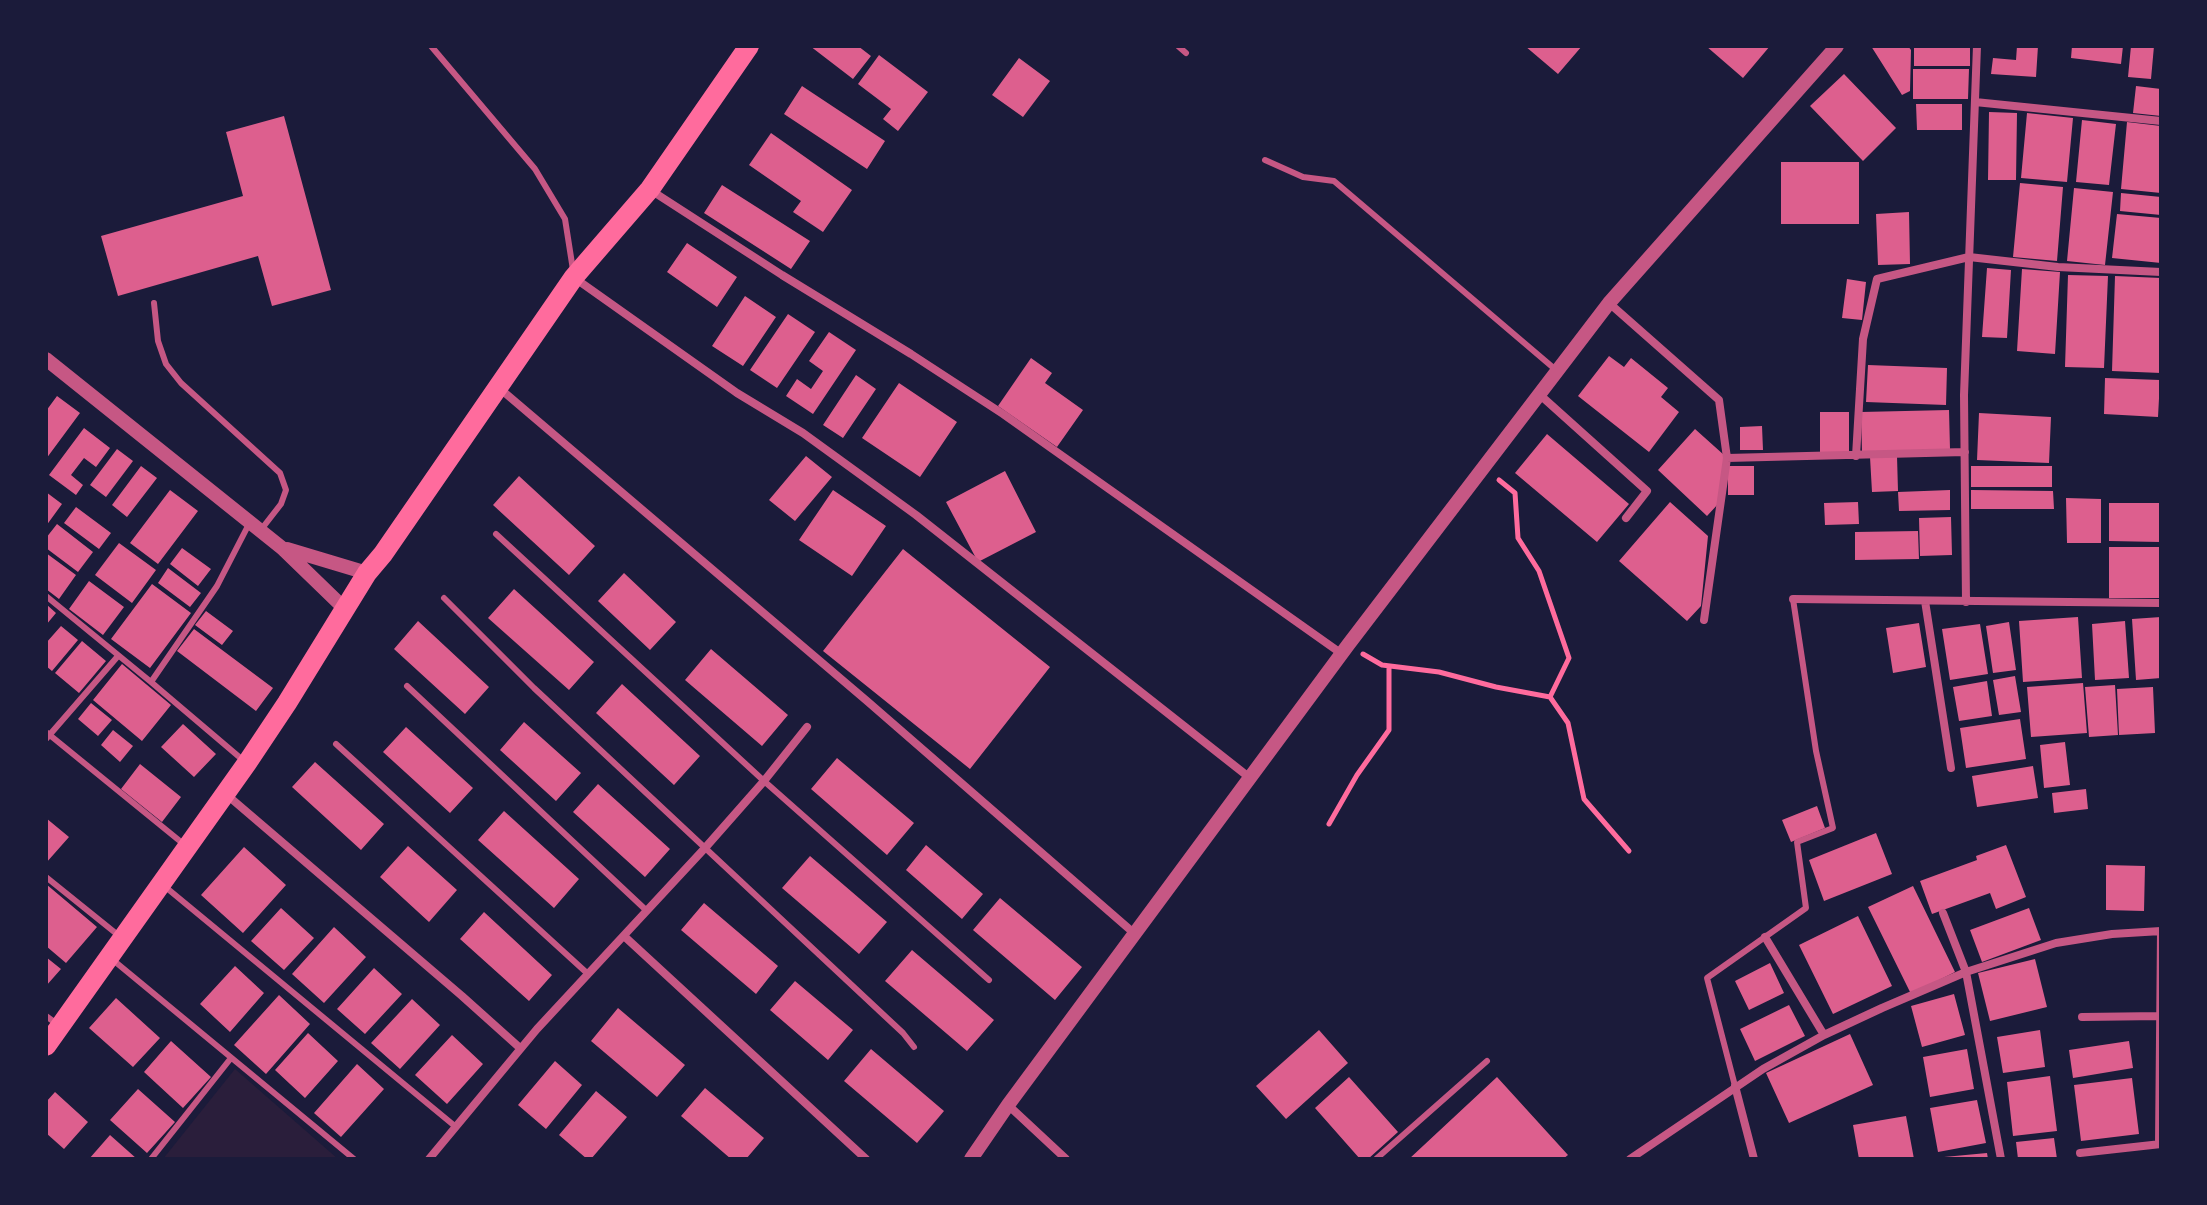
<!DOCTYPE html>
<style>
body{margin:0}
#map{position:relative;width:2207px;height:1205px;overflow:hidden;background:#1b1b3a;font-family:Bitter,serif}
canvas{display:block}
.frame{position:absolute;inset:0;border:48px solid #1b1b3a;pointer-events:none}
</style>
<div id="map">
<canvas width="2207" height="1205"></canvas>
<div class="frame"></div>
</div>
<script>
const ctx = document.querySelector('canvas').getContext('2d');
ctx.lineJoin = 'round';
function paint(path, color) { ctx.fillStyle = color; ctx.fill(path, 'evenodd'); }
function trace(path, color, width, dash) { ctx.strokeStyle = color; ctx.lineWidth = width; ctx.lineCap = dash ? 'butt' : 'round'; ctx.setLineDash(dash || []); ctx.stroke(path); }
paint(new Path2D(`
 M235 1069 338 1159H163Z`), '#2a1e3b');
paint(new Path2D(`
 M810 46H858L871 56 853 79Z
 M1525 46H1582L1558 74Z
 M1706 46H1770L1743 78Z
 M1871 46H1908L1911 50 1910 91 1902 95Z
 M1914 46H1970V66H1914Z
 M2017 46H2038L2036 77 1991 74 1993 58 2016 60Z
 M2072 46H2123L2121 64 2071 58Z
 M2131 46H2154L2151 79 2128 77Z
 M879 55 928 92 898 131 883 119 891 109 858 84Z
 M1019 58 1050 81 1023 117 992 95Z
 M1913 69H1969L1968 99H1913Z
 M1844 74 1896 128 1863 161 1810 106Z
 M802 86 885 141 867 169 784 114Z
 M2136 86 2161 89V116L2133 113Z
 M1916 104H1962V130H1917Z
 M1989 112 2017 113 2016 180H1988Z
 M2027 113 2073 118 2067 182 2021 178Z
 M284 116 331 290 272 306 258 256 118 296 101 236 243 196 226 132Z
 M2082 120 2116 124 2109 185 2076 182Z
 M2127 122 2161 126V193L2121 189Z
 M771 133 852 190 823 232 793 212 801 201 749 165Z
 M1781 162H1859V224H1781Z
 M2020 183 2063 187 2057 261 2013 257Z
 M722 185 810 241 791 269 704 213Z
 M2074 188 2113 192 2105 265 2067 261Z
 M2121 193 2161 197V215L2120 211Z
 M1909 212 1910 264 1878 265 1876 214Z
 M2117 214 2161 218V263L2112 258Z
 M687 243 737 277 717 307 667 272Z
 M1987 268 2011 270 2007 338 1982 337Z
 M2022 269 2060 272 2055 354 2017 351Z
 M2068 275 2108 276 2104 368 2065 367Z
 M2115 276 2161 278V373L2112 371Z
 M1847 279 1866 282 1862 320 1842 318Z
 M745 296 776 317 743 366 712 346Z
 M788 314 815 332 777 388 750 370Z
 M829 332 856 350 813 414 786 396 797 379 811 389 823 371 809 361Z
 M1609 356 1624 367 1631 358 1668 388 1661 397 1679 412 1649 452 1578 396Z
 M1031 358 1052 373 1045 383 1083 410 1057 447 998 406Z
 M1868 365 1947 368 1946 405 1866 402Z
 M856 375 876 389 843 438 823 425Z
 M2105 378 2160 380 2158 417 2104 414Z
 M899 383 957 422 920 477 862 438Z
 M57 396 80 413 46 459V411Z
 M1949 410 1950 449 1862 452 1861 412Z
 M1820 412H1849V453H1820Z
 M1979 413 2051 417 2049 463 1977 460Z
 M1762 426 1763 450H1740V427Z
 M84 428 110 448 96 467 84 458 71 475 83 485 76 495 49 475Z
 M1695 429 1724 455 1719 503 1707 516 1658 470Z
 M1547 434 1629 504 1597 542 1515 473Z
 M117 449 133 461 106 497 90 485Z
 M806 456 832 477 795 521 769 500Z
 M1897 456 1898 491 1872 492 1870 457Z
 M141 466 157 478 127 517 112 505Z
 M1728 466H1754V495H1728Z
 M1971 466H2052V487H1971Z
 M1005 471 1036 532 978 562 946 502Z
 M519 476 595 546 569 575 493 505Z
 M170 490 198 511 158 564 130 543Z
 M833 490 886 526 852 576 799 540Z
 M1950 490V510L1899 511 1898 492Z
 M1971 490 2053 491 2054 509H1971Z
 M46 492 62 504 46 526Z
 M2066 498 2101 499V543H2067Z
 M1670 502 1708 536 1701 606 1687 621 1619 561Z
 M1858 502 1859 524 1825 525 1824 503Z
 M2109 503H2160V542L2109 541Z
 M76 507 111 533 99 549 64 523Z
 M1951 517 1952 555 1920 556 1919 518Z
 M57 524 93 552 78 572 46 548V538Z
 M1918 531 1919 559 1855 560V532Z
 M119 543 156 570 132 603 95 575Z
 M2109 547H2161V598H2109Z
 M182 548 211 569 198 586 170 564Z
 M903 549 1050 667 970 769 823 651Z
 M46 553 76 575 59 599 46 589Z
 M168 568 201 593 190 607 158 583Z
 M624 573 676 622 650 650 598 601Z
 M89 581 124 607 103 635 69 609Z
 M152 584 191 613 150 668 111 639Z
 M514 589 594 662 569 690 488 618Z
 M46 604 56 613 46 625Z
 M206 611 233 631 222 645 195 625Z
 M2078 617 2082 678 2023 682 2019 621Z
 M2161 617V678L2136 680 2132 619Z
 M418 621 489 687 465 714 394 649Z
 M2125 621 2129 678 2095 680 2092 624Z
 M2009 622 2016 670 1993 673 1986 626Z
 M1919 623 1926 667 1893 673 1886 628Z
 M1980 624 1988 674 1950 680 1942 629Z
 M61 626 78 640 52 671 46 666V643Z
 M194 629 273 688 256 711 177 651Z
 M82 641 106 661 79 693 55 673Z
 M711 649 788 715 762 746 685 680Z
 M122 664 171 705 142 741 93 700Z
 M2015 676 2021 712 1999 715 1993 680Z
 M1987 681 1992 716 1959 721 1953 687Z
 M2083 683 2087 733 2031 737 2027 687Z
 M622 684 700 756 674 785 596 713Z
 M2115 685 2118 735 2089 737 2085 687Z
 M2153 687 2155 733 2119 735 2117 689Z
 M91 703 112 720 98 736 78 719Z
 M2020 719 2026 759 1966 768 1960 728Z
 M524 722 581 773 556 801 500 750Z
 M183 724 216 754 194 777 161 747Z
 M406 727 473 788 450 813 383 752Z
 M113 730 133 746 120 762 101 745Z
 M2065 742 2070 785 2044 788 2040 745Z
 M837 758 914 823 887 855 811 789Z
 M315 762 384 824 361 850 292 787Z
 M140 764 181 797 162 822 121 789Z
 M2033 766 2038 798 1977 807 1972 776Z
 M598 784 670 849 645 877 573 812Z
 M2086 789 2088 809 2054 813 2052 793Z
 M1817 806 1825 828 1791 842 1782 820Z
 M504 811 579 879 554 908 478 840Z
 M46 818 69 837 46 863Z
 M1876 833 1892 874 1824 901 1809 860Z
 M926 845 983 894 962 919 906 870Z
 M2006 845 2026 897 1996 909 1990 893 1932 914 1920 881 1977 860 1976 856Z
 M408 846 457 890 429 922 380 877Z
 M244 847 286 885 243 933 201 895Z
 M810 856 887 922 859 954 782 888Z
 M2106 865 2145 866 2144 911 2106 910Z
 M46 884 97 927 66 963 46 946Z
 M1913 886 1955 972 1911 994 1868 907Z
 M1000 898 1082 967 1055 1000 973 930Z
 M704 903 778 966 756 994 681 930Z
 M281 908 314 938 284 970 251 941Z
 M2029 908 2041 940 1982 962 1970 930Z
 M484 912 552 975 529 1001 460 939Z
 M1858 916 1892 986 1833 1014 1799 945Z
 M334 927 366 957 324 1003 292 974Z
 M912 950 994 1020 967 1051 885 981Z
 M46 957 61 969 46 986Z
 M2035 959 2047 1007 1990 1021 1978 973Z
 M1770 963 1784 993 1749 1010 1735 981Z
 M235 966 264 993 230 1032 200 1004Z
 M374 968 402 994 365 1034 337 1009Z
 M795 981 853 1030 828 1060 770 1010Z
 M1954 994 1965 1035 1922 1047 1911 1006Z
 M279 995 310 1024 266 1074 234 1045Z
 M116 998 160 1038 133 1067 89 1028Z
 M412 999 440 1025 400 1069 371 1043Z
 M1789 1005 1805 1036 1755 1061 1740 1029Z
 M618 1008 685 1065 657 1097 591 1041Z
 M1319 1030 1348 1063 1286 1119 1256 1086Z
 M2040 1030 2045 1067 2003 1073 1997 1037Z
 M308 1033 338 1061 305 1098 275 1070Z
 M1850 1034 1873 1085 1789 1123 1766 1073Z
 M452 1035 483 1064 447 1104 415 1075Z
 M171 1041 211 1077 183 1108 144 1072Z
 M2129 1041 2133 1068 2073 1078 2069 1050Z
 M871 1049 944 1111 917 1143 844 1081Z
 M1967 1049 1974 1089 1930 1097 1923 1057Z
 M555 1061 582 1085 546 1129 518 1105Z
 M357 1064 384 1089 341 1137 314 1113Z
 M2050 1076 2057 1131 2013 1136 2007 1082Z
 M1349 1077 1398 1132 1368 1159H1360L1315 1108Z
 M1497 1077 1568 1155 1563 1159H1409Z
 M2132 1078 2139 1134 2081 1141 2074 1085Z
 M705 1088 764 1138 746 1159H731L681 1116Z
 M138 1089 175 1122 147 1153 110 1120Z
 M596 1091 627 1117 591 1159H587L559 1135Z
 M55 1092 88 1122 64 1149 46 1133V1102Z
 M1977 1100 1986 1143 1938 1152 1930 1108Z
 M1906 1116 1914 1159H1859L1853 1125Z
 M110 1135 137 1159H89Z
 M2054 1138 2057 1159H2018L2016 1142Z
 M1987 1153 1988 1159H1944V1157Z`), '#dd5f8e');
trace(new Path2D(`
 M1363 654 1382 665 1439 672 1496 687 1550 697 1569 658 1539 571 1518 538 1515 493 1499 480
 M1550 697 1568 723 1584 799 1629 851
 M1329 824 1357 775 1389 730V666`), '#ff6b9d', 5);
trace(new Path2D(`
 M431 46 535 169 565 219 573 270
 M1178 46 1186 53
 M1265 160 1303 177 1334 181 1556 370
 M154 303 158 341 166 364 181 383 280 473 286 490 281 504 260 531
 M496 534 764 781 989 980
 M46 596 151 682 244 761
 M444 598 534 688 903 1033 914 1047
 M151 682 217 586 250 522
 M407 686 647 911
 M46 732 186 846
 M46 739 118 656
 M336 744 588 974
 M46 877 118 935
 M163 885 456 1127
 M113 960 354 1159
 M46 1016 57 1024
 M1735 1086 1707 978 1806 908 1797 842 1833 828 1816 751 1793 599
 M151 1159 231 1058
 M1376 1159 1487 1061`), '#c65784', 6);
trace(new Path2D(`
 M1975 102 2161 121
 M652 191 782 275 911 354 1003 414 1342 654
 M576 279 737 393 803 433 916 515 1250 778
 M1609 303 1719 400 1727 458 1704 620
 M498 387 867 701 1135 934
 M1539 394 1647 491 1626 518
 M1856 456 1863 339 1877 279 1969 257 2058 267 2161 272
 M1727 458 1965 452
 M1793 599 2161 603
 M1925 601 1951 768
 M1966 602 1964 395 1977 46
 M227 795 462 996 520 1048
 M1943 913 1966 972 2001 1159
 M624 936 866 1159
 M1765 937 1824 1035
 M2082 1017 2160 1016
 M1735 1086 1754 1159
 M1008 1105 1066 1159
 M2159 1144 2161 932
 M2080 1153 2161 1144
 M429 1159 537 1029 705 848 764 781 807 727
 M1630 1159 1763 1069 1824 1035 1882 1008 1966 972 2056 943 2112 934 2161 931`), '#c65784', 8);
trace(new Path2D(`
 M46 359 282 548 345 609
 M287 549 367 573
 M971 1159 1008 1105 1348 645 1609 303 1837 46`), '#c65784', 14);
trace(new Path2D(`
 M46 1046 247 763 287 703 367 573 383 554 574 277 650 189 749 46`), '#ff6b9d', 20);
</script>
